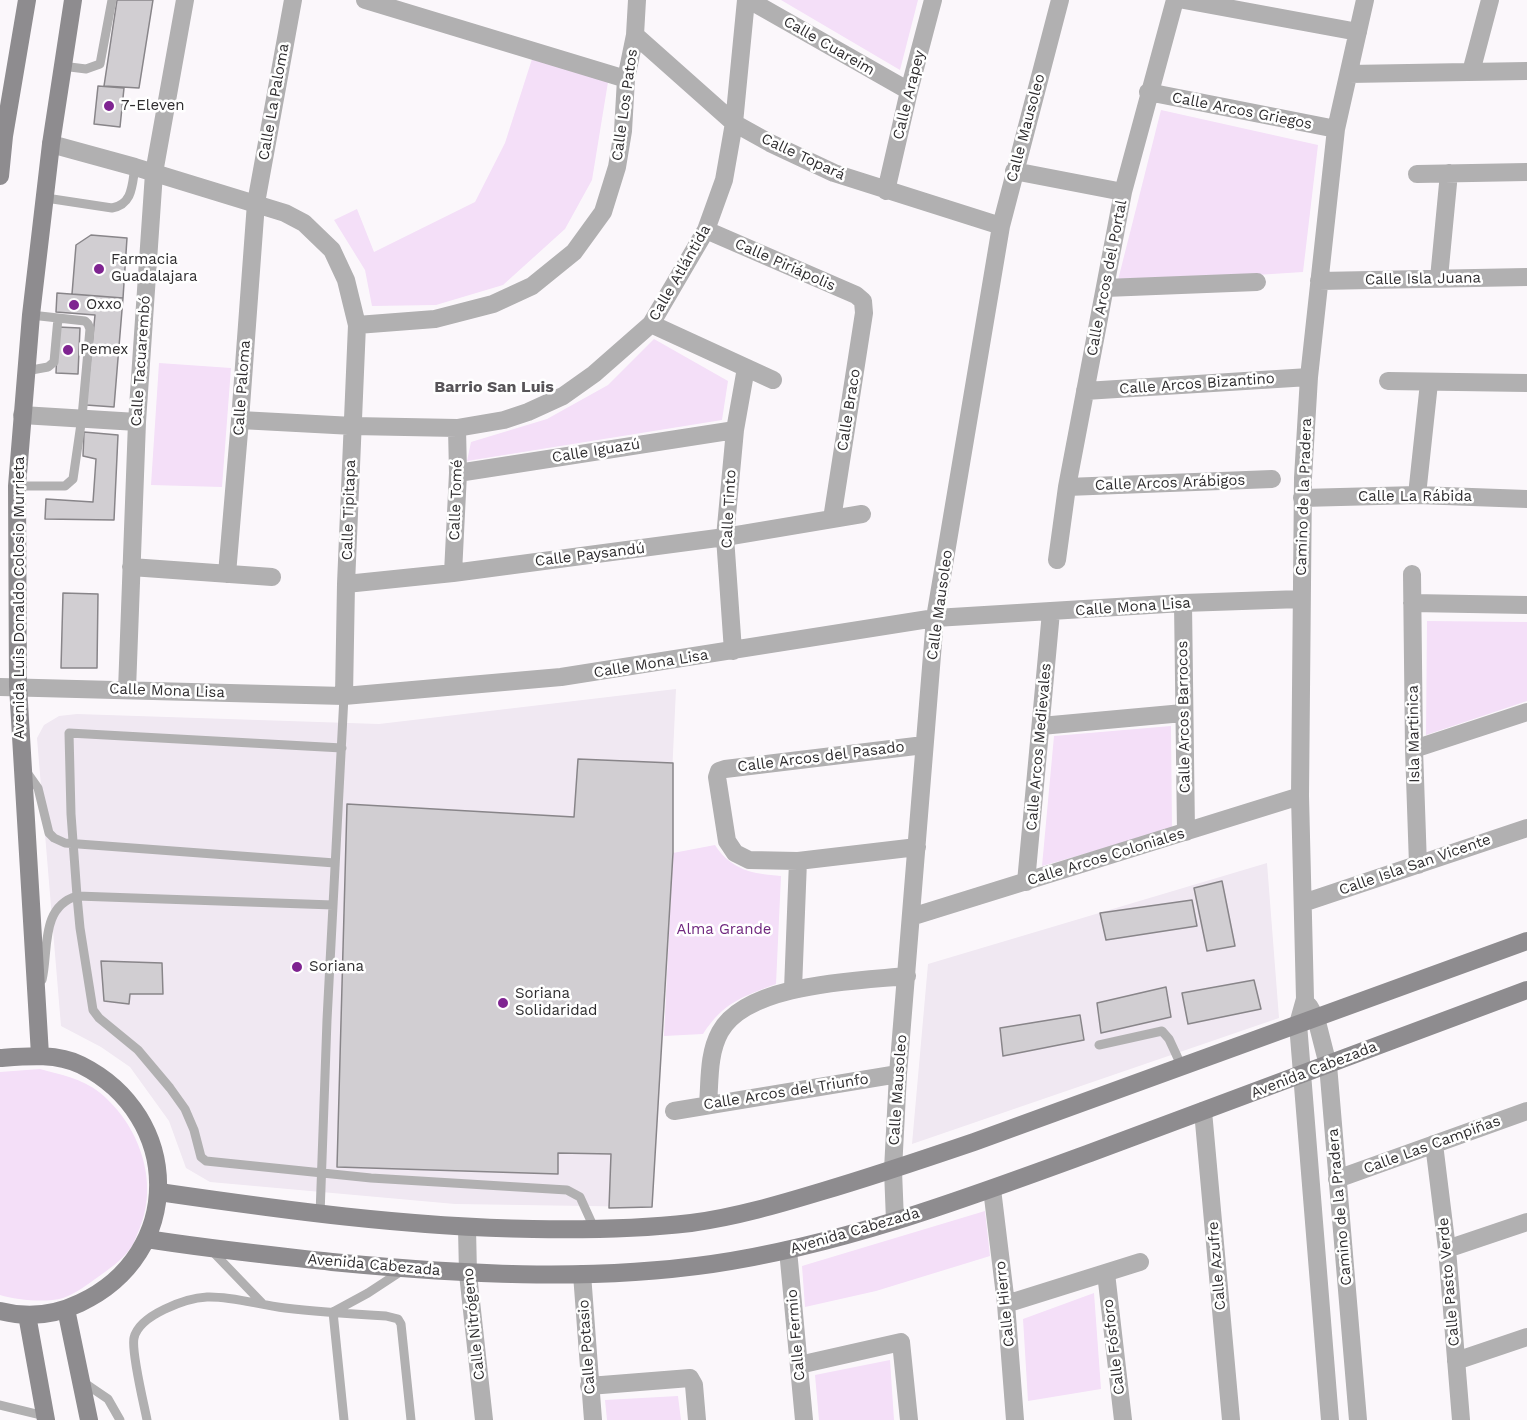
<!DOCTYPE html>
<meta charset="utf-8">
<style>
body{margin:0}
canvas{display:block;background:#fbf7fb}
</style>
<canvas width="1527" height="1420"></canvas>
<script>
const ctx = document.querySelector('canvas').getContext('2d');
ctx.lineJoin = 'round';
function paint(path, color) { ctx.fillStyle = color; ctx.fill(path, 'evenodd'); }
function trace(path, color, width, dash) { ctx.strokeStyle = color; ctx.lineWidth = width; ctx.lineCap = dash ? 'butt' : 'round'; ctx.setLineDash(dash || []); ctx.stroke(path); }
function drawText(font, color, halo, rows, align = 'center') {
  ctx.font = font + ' "Work Sans",sans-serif'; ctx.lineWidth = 5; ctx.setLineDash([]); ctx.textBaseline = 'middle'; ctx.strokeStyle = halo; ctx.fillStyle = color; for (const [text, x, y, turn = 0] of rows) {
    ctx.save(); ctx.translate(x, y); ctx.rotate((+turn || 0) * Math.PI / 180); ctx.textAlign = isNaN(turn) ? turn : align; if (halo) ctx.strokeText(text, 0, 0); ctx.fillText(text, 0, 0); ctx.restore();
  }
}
paint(new Path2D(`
 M676 689 652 1207 455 1204 210 1182 186 1168 169 1121 130 1067 101 1047 61 1026 37 738 44 725 59 716 77 714 379 724Z
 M1267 863 1279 1018 912 1144 928 964Z`), '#f0e8f2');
paint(new Path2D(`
 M781 0H918L900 70Z
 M532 59 608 82 592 180 565 229 503 285 436 305 372 306 365 270 334 220 357 209 374 252 475 202 505 143Z
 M1161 110 1318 145 1303 272 1117 284Z
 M654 339 728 381 722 420 467 461 471 442 547 419 608 385Z
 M159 363 231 368 222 487 151 485Z
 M1427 621 1527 622V701L1426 735Z
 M1171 726 1172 829 1042 866 1054 736Z
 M715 845C731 870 753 874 781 876L776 984C742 997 724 1002 703 1034L664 1036 673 853Z
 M40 1069C59 1074 83 1079 99 1092 139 1124 160 1182 139 1230 136 1236 134 1245 129 1250 121 1261 109 1269 98 1277 88 1284 75 1294 63 1298 46 1303 17 1300 0 1295V1072Z
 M985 1211 990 1256 876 1291 805 1307 802 1266Z
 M1094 1293 1101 1389 1028 1401 1023 1319Z
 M890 1360 894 1420H819L815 1375Z
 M678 1396 681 1420H607L605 1400Z`), '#f4dff8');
const building = new Path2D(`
 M117 0H153L139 88 104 86Z
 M98 86 124 88 120 127 94 124Z
 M91 235 127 238 123 298 72 294 76 245Z
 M57 293 123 298 114 407 86 405 95 315 56 312Z
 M58 327 80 328 78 374 56 373Z
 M84 432 118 435 114 520 45 519 46 499 93 502 96 459 83 456Z
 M63 593 98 594 97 668H61Z
 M578 759 673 763V853L652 1207 609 1208 611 1154 558 1153V1174L337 1167 347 804 574 817Z
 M1222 881 1235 946 1207 951 1194 888Z
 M1192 900 1197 926 1106 940 1100 913Z
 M101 961 162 963 163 994H130L129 1004 104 1001Z
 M1254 980 1261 1009 1188 1024 1182 993Z
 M1166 987 1171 1017 1101 1033 1097 1003Z
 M1080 1015 1084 1040 1003 1056 1000 1028Z`);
paint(building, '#d1ced2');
trace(building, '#888589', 1.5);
trace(new Path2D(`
 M62 66 86 69 100 64 112 0
 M46 198 112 208C133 204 132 185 135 167
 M26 371 48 367 54 362 58 318
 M17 486H65L73 479 82 417 90 329 88 324 85 321 31 315
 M342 748 69 733 71 814 77 896 80 928 93 1010 99 1018 138 1050 170 1088 185 1109 194 1130 201 1157 206 1161 371 1178 567 1190 580 1197 595 1230
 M26 771 38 788 49 833 54 838 65 843 335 863
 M42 980C49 950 40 907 77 896L333 905
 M1099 1045 1162 1031 1169 1039 1182 1067
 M320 1215 327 1020 344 696
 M212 1251 263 1304
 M333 1312 344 1420
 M333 1312 368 1293 403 1270
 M83 1382 108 1399 120 1420
 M0 1405 45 1416
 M147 1420C144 1404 131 1352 134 1338 139 1315 186 1298 207 1297 232 1296 259 1305 285 1308 318 1312 352 1314 386 1316L398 1319 401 1324 411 1420`), '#b1b0b1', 9);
trace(new Path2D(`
 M365 0 626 79
 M749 0 909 91
 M1184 0 1358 32
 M635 35 734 123 770 143 834 173 1001 226
 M1471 72 1490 0
 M1349 74 1527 71
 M1148 92 1336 129
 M51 144 135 167 285 213 304 223 332 250 346 280 357 325 346 584 344 696
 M1014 171 1123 192
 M1417 174 1527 172
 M886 191 909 91 933 0
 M706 230 856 295 863 301 864 313 832 519
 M1439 278 1449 173
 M1319 281 1527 277
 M1105 288 1257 282
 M651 324 773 380
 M357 325 435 319 493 304 532 286 574 252 603 212 617 167 623 131 626 79 635 35 637 0
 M1388 381 1527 383
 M1085 391 1309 377
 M22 415 137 422
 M240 420 353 426 457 428 504 420 528 412 563 396 594 374 651 324 706 230 724 180 734 123 746 0
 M458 473 735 430
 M1067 487 1272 479
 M1417 495 1429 383
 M1302 498 1417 495 1527 499
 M1057 560 1067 487 1123 192 1175 0
 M131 567 272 577
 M453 573 458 473 457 428
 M227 574 240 420 256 203 293 0
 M1412 574 1414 749 1418 865
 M346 584 453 573 725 537 862 514
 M1183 603 1186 832
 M1412 603 1527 605
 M733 651 725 537 735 430 746 368
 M0 687 344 696 561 677 935 618 1183 603 1301 599
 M127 690 137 422 154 173 185 0
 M1041 726 1183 713
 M1414 749 1527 712
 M917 847 798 861 749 860 735 853 727 841 717 777 719 771 725 769 924 745
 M1026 882 1051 612
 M1303 903 1527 828
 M911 917 1300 796
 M793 989 798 861
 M1309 1006 1316 1018 1328 1065 1358 1420
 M708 1104C710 1081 708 1054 720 1032 747 983 857 981 907 976
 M674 1111 898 1074
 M1203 1111 1231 1420
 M1434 1144 1447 1249 1461 1420
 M1337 1179 1527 1111
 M992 1189 1006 1304 1015 1420
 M895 1221 893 1170 898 1074 935 618 1001 226 1060 0
 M467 1228 468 1274 484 1420
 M1447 1249 1527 1222
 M788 1250 804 1420
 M1106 1273 1123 1420
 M582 1274 593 1420
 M1006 1304 1140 1262
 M1456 1361 1527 1337
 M799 1365 901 1342 909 1420
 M589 1386 690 1378 694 1385 697 1420
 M1330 1420 1298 1024 1305 999 1300 796 1303 478 1309 377 1336 129 1365 0`), '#b1b0b1', 18);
trace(new Path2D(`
 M0 176 4 136 27 0
 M40 1055 18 686 17 486 31 315 51 144 73 0
 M0 1058C27 1056 56 1053 81 1065 183 1116 185 1254 80 1303 55 1315 27 1318 0 1311
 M159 1192C283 1210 407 1227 533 1229 586 1230 638 1229 691 1223 736 1217 780 1204 823 1191 874 1176 924 1159 974 1142L1527 941
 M147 1239C209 1249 270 1255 332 1262 458 1274 586 1282 712 1264 842 1245 967 1198 1090 1153 1236 1099 1381 1044 1527 990
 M66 1309 89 1420
 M27 1315 46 1420`), '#8e8c8f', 18);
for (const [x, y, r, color] of [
 [109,106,6,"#7f2491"],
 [99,269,6,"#7f2491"],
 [74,305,6,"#7f2491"],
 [68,350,6,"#7f2491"],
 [297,967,6,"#7f2491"],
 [503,1003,6,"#7f2491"]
]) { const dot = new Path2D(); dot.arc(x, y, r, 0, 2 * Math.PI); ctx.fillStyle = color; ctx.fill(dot); trace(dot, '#fff', 2); }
drawText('15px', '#2f2d2f', '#fff', [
 ["Calle Cuareim",829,46,30],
 ["Calle Arapey",909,95,-76],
 ["Calle La Paloma",274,102,-80],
 ["Calle Los Patos",625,105,-82],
 ["Calle Arcos Griegos",1242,111,11],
 ["Calle Mausoleo",1026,128,-75],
 ["Calle Topará",803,157,25],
 ["Calle Piriápolis",785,265,24],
 ["Calle Atlántida",680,273,-60],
 ["Calle Arcos del Portal",1107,278,-79],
 ["Calle Isla Juana",1423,279,-1],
 ["Calle Tacuarembó",141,361,-86],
 ["Calle Arcos Bizantino",1197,384,-4],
 ["Calle Paloma",242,388,-86],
 ["Calle Braco",849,410,-81],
 ["Calle Iguazú",596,451,-9],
 ["Calle Arcos Arábigos",1170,483,-2],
 ["Camino de la Pradera",1304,497,-88],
 ["Calle La Rábida",1415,497],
 ["Calle Tomé",456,500,-88],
 ["Calle Tinto",729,509,-87],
 ["Calle Tipitapa",349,510,-88],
 ["Calle Paysandú",590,555,-7],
 ["Avenida Luis Donaldo Colosio Murrieta",20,598,-90],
 ["Calle Mausoleo",940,605,-82],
 ["Calle Mona Lisa",1133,607,-4],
 ["Calle Mona Lisa",651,664,-9],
 ["Calle Mona Lisa",167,691,2],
 ["Calle Arcos Barrocos",1184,717,-91],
 ["Isla Martinica",1414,734,-91],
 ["Calle Arcos Medievales",1039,747,-85],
 ["Calle Arcos del Pasado",821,757,-7],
 ["Calle Arcos Coloniales",1106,857,-17],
 ["Calle Isla San Vicente",1415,865,-19],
 ["Avenida Cabezada",1314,1070,-21],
 ["Calle Mausoleo",898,1090,-86],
 ["Calle Arcos del Triunfo",786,1092,-9],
 ["Calle Las Campiñas",1432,1145,-20],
 ["Camino de la Pradera",1340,1207,-95],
 ["Avenida Cabezada",855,1231,-16],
 ["Avenida Cabezada",374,1265,5],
 ["Calle Azufre",1217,1266,-95],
 ["Calle Pasto Verde",1449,1282,-95],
 ["Calle Hierro",1005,1304,-96],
 ["Calle Nitrógeno",474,1324,-96],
 ["Calle Fermio",796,1335,-95],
 ["Calle Potasio",587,1347,-94],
 ["Calle Fósforo",1114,1347,-97]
]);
drawText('15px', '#2f2d2f', '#fff', [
 ["7-Eleven",121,106],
 ["Farmacia",111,260],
 ["Guadalajara",111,277],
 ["Oxxo",86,305],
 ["Pemex",80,350],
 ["Soriana",309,967],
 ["Soriana",515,994],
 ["Solidaridad",515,1011]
], 'left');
drawText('15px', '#70287f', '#fff', [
 ["Alma Grande",724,930]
]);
drawText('bold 16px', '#575458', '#fff', [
 ["Barrio San Luis",494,387]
]);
</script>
